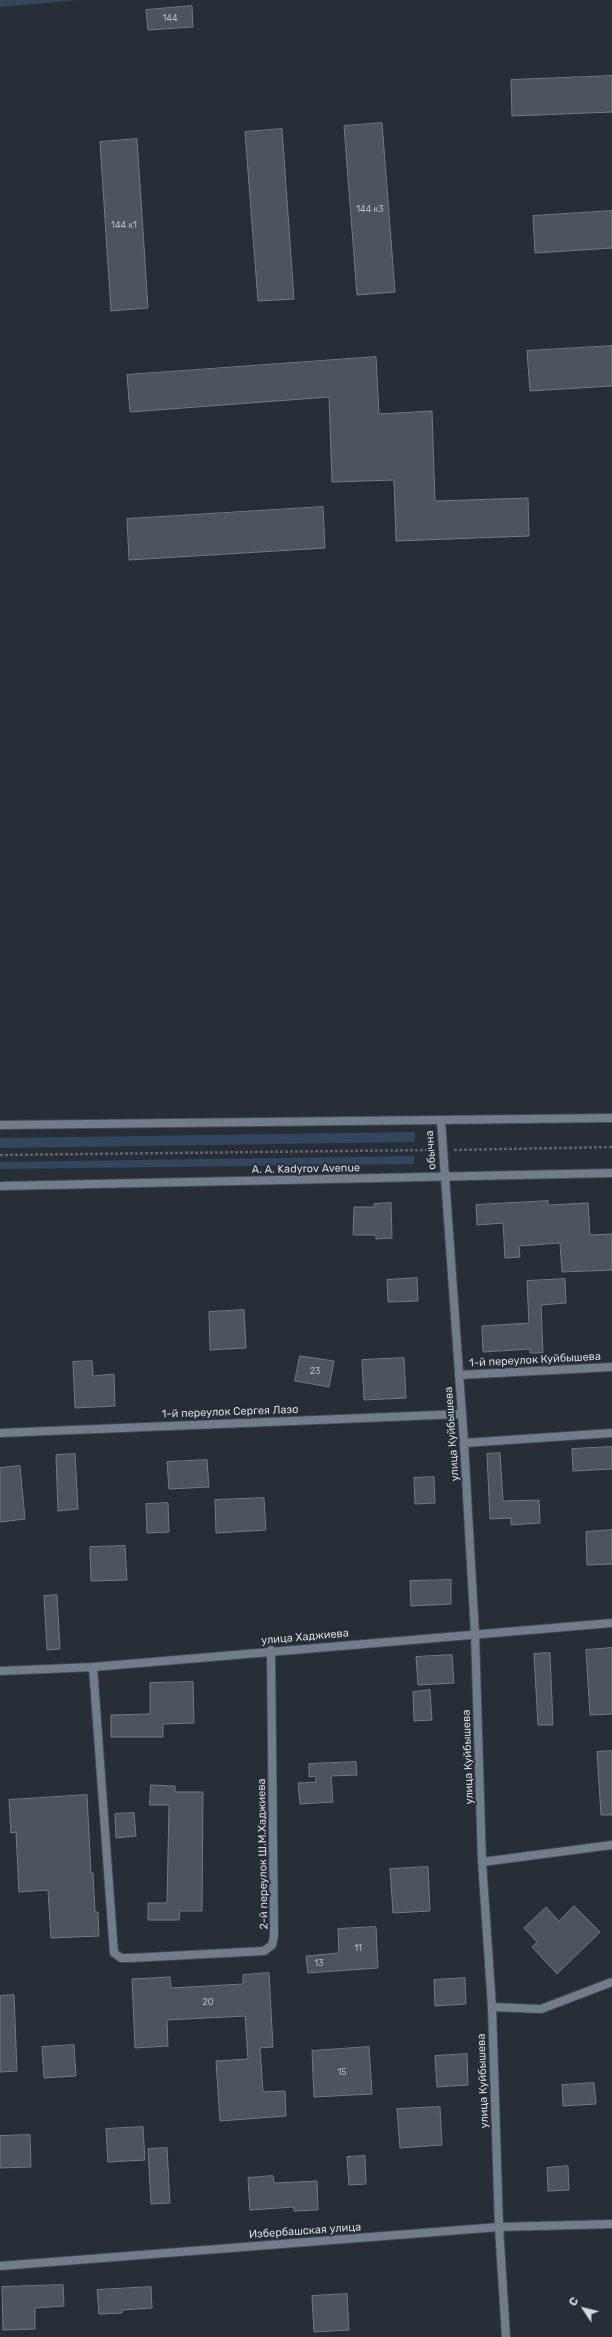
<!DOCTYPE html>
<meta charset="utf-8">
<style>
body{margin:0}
#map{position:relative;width:612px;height:2337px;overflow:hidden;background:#272e35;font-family:Rubik,sans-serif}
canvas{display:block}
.north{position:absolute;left:564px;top:2289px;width:40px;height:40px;-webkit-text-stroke:3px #272e35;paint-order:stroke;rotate:305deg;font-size:11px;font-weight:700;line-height:16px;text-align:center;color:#d6dadf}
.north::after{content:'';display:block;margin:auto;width:14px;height:18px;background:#d6dadf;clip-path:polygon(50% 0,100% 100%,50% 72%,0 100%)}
</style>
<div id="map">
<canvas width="612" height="2337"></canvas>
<div class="north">С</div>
</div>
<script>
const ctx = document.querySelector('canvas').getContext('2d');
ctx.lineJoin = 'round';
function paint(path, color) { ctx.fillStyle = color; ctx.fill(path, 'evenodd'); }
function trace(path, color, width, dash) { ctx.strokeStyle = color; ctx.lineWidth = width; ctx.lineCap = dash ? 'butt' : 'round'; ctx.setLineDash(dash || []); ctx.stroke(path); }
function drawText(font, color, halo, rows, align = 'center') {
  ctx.font = font + ' Rubik,sans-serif'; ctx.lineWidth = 4; ctx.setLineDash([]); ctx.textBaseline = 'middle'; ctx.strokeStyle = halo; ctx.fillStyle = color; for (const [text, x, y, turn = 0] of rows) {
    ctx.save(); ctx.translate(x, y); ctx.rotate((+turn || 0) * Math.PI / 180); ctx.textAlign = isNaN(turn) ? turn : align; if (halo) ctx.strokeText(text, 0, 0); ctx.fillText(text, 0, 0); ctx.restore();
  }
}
paint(new Path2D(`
 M0 0H81L0 7Z
 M415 1132V1142L0 1148V1138Z
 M414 1156V1164L0 1169V1162Z`), '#31475e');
const building = new Path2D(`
 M192 6 193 27 148 30 146 10Z
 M612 76V112L512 116 511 80Z
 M382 123 395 292 357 295 344 126Z
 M282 129 294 299 258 301 245 132Z
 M137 139 148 308 111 311 100 142Z
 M612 211V248L535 253 533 216Z
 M612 346V386L530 391 527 351Z
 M376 357 379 414 432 411 435 501 528 498 529 536 396 541 394 480 332 482 329 397 130 412 127 375Z
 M323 507 325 548 129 560 127 519Z
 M548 1201V1205L588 1203 590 1235 612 1234V1270L562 1272 560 1243 519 1246 520 1257 505 1258 503 1223 477 1225 476 1205Z
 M391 1203 392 1238 376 1239V1235H353L354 1207H375L374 1204Z
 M417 1278 418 1301 388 1302 387 1280Z
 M565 1279 566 1303 541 1305 543 1353H530V1349L483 1352 482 1326 529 1323 527 1281Z
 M244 1310 246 1348 210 1350 209 1312Z
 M300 1356 334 1361 329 1387 295 1381Z
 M404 1358 406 1398 364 1400 362 1360Z
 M92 1361 93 1376 114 1374 115 1406 75 1408 73 1362Z
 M612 1447V1469L573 1471 572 1449Z
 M500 1453 503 1501 539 1500 540 1523 511 1525V1518L490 1519 487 1454Z
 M75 1454 78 1509 58 1511 56 1455Z
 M207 1460 209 1487 169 1489 167 1462Z
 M20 1466 25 1519 0 1522V1468Z
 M434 1477 435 1503 415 1504 414 1478Z
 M264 1498 266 1530 216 1533 215 1500Z
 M168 1503 169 1532 147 1533 146 1504Z
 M612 1530V1564L587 1565 586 1532Z
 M125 1546 127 1580 91 1581 90 1547Z
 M451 1580V1604L411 1606 410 1581Z
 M57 1595 60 1649 47 1650 44 1596Z
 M612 1648V1714L590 1715 586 1650Z
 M550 1653 553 1725H538L534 1654Z
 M452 1655 454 1683 418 1685 416 1657Z
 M193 1682 194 1723 163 1724V1737H111V1715L150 1714V1683Z
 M430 1690 432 1720 414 1721 413 1692Z
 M612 1751V1815H601L597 1752Z
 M356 1762 357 1775 331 1776 333 1802 300 1804 298 1783 316 1782V1776L309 1777V1764Z
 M151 1785 175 1786V1792H203L202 1911H180L179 1920H148V1903H167L169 1805H150Z
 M87 1795 91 1873H93L95 1912H98L99 1936 51 1938 48 1890 19 1892 16 1832 11 1833 9 1800Z
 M134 1813 136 1836 116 1838 115 1814Z
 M428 1867 430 1911 393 1913 390 1869Z
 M574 1906 600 1932 557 1974 532 1947 537 1942 524 1928 546 1907 559 1921Z
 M376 1927 378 1968 308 1973 306 1956 339 1953 338 1929Z
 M269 1973 273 2047 260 2048 263 2092 285 2091 286 2116 220 2121 216 2061 248 2059 245 2016 167 2020 168 2046 135 2048 132 1979 170 1977 171 1988 243 1984V1975Z
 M465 1978 466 2004 435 2006 434 1980Z
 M14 1995 17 2071 0 2072V1996Z
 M74 2045 76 2076 44 2078 42 2047Z
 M369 2047 372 2094 314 2097 312 2051Z
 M467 2054 468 2085 437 2087 435 2056Z
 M594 2083 596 2104 563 2106 562 2085Z
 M440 2107 442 2145 400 2148 397 2109Z
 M143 2127 145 2160 108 2162 106 2129Z
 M30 2135 31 2167 0 2168V2136Z
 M167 2148 170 2203 151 2204 148 2149Z
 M365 2156 366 2184 349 2185 347 2157Z
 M568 2166 569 2190 548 2191 547 2168Z
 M273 2176 274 2183 317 2181 318 2210 294 2211V2207L250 2210 248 2178Z
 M63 2285 64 2306 35 2308V2329L3 2330 2 2287Z
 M151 2287 152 2308 122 2310V2313L99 2314 97 2290Z
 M347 2294 349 2330 314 2332 312 2296Z`);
paint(building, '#4d545b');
trace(building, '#727a82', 1);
const minor = new Path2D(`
 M459 1375 612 1367
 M0 1433 462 1414
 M464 1443 612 1433
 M93 1667 114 1953 121 1958H131L264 1951 272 1945 274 1936 271 1650
 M0 1671 93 1667 612 1623
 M482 1862 612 1845
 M492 2007 541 2009 612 1982
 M0 2266 499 2227 612 2224`);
const tertiary = new Path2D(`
 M441 1121 464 1443 475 1634 482 1862 492 2007 499 2227 506 2337
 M0 1125 612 1118
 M0 1186 612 1173`);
trace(minor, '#434a50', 10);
trace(tertiary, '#434a50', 10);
trace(new Path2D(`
 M454 1150 612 1147
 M0 1155 431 1150`), '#5c6369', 2.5, [3, 2]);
trace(minor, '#707e8c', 8);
trace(tertiary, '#707e8c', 8);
drawText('9px', '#b4b8be', null, [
 ["144",170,18],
 ["144 к3",370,209],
 ["144 к1",124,225],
 ["23",315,1371],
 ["11",358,1948],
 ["13",319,1963],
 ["20",208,2002],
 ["15",342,2072]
]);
drawText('11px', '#d6dadf', '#272e35', [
 ["обычна",431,1150,-94],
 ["A. A. Kadyrov Avenue",306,1169,-1],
 ["1-й переулок Куйбышева",535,1360,-3],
 ["1-й переулок Сергея Лазо",230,1412,-2],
 ["улица Куйбышева",452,1434,-94],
 ["улица Хаджиева",305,1637,-5],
 ["улица Куйбышева",468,1757,-92],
 ["2-й переулок Ш.М.Хаджиева",263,1854,-91],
 ["улица Куйбышева",483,2081,-92],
 ["Избербашская улица",305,2231,-4]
]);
</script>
